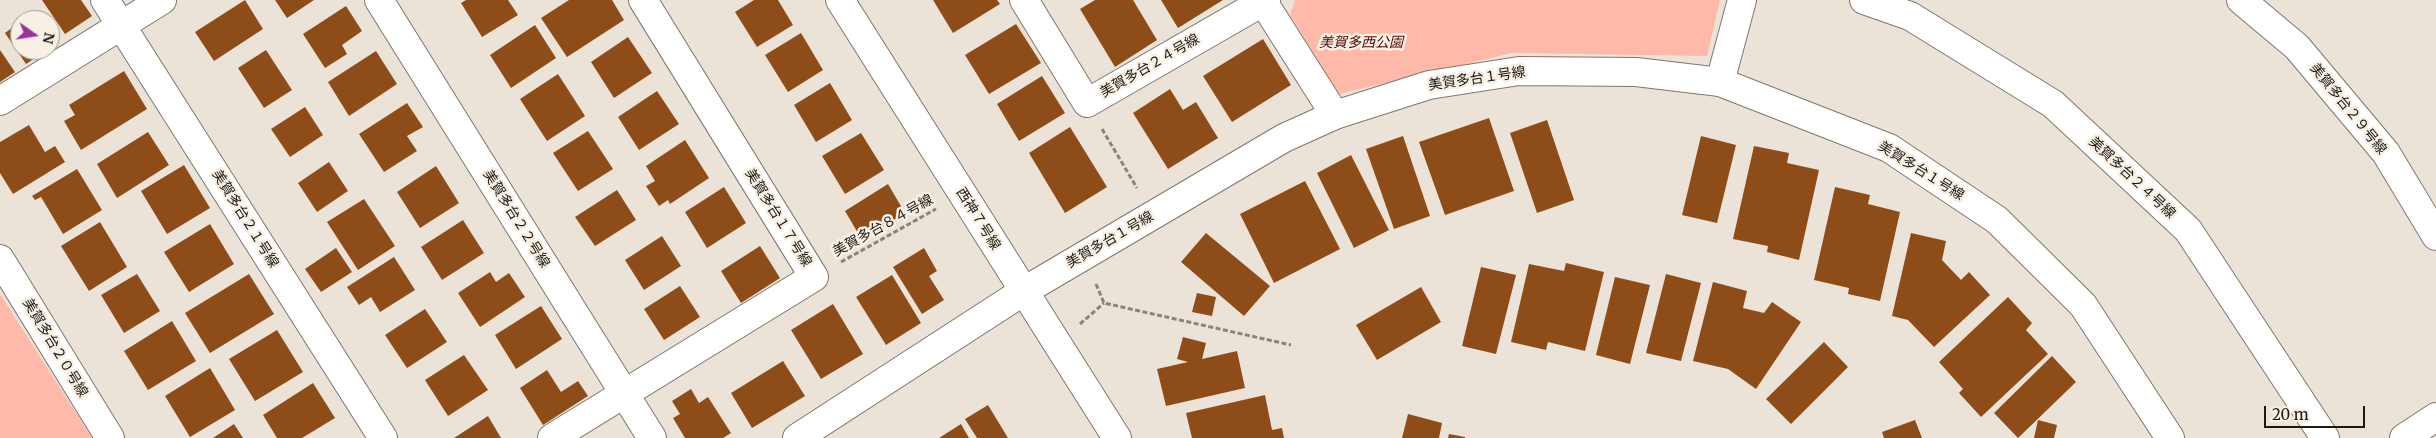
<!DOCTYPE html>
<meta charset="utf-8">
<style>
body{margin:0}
#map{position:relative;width:2436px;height:438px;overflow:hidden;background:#ebe3d7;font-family:Merriweather,serif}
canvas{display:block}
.north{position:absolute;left:10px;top:10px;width:50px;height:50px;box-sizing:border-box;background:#f8f0e4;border:1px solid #a09a91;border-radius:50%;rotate:103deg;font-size:14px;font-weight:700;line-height:20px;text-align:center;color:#1b1814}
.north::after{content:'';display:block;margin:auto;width:18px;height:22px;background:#98349a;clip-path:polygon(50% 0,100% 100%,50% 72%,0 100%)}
.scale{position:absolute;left:2264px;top:406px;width:101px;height:22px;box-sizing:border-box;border:2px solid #1b1814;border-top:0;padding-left:6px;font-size:15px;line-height:18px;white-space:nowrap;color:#1b1814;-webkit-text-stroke:4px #f8f0e4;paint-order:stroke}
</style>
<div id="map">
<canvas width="2436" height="438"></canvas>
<div class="north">N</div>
<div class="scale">20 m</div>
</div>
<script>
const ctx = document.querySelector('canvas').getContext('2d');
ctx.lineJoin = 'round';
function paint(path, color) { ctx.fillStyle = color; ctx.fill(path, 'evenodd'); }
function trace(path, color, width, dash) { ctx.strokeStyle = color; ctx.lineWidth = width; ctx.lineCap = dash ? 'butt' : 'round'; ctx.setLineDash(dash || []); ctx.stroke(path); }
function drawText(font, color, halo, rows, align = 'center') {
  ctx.font = font + ' Merriweather,"Noto Sans JP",serif'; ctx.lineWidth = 5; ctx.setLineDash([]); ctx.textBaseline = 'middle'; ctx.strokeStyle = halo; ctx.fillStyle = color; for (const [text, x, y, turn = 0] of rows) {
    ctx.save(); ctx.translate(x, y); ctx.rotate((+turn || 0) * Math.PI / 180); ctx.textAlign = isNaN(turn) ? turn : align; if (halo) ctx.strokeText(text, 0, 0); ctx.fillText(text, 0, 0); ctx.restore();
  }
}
paint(new Path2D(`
 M1295 0H1720L1707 56 1512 53 1339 94 1290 15Z
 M0 294 92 438H0Z`), '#ffb9a9');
paint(new Path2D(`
 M42 0H81L92 16 65 34Z
 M245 0 263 29 214 61 195 32Z
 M275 0H314L287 18Z
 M466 0H508L518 15 482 37 461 3Z
 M569 0H612L624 20 567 57 541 18Z
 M754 0H778L793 25 757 47 735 12Z
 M933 0H997L1000 4 953 33Z
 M1095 0H1133L1157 40 1115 67 1080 9Z
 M1161 0H1223L1178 28Z
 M346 6 362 31 342 45 347 54 325 68 303 34Z
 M35 12 41 20H23Z
 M20 22V50H47L26 64 5 33Z
 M1016 24 1041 63 989 94 965 55Z
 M535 25 556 58 511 88 490 55Z
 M801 33 823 70 788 92 765 55Z
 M50 34 57 43 50 48Z
 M628 37 652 73 614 98 591 62Z
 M1263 39 1291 85 1232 122 1203 76Z
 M0 50 15 72 0 82Z
 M266 50 292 90 264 108 238 68Z
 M376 51 397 84 349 116 328 82Z
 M124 71 147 109 81 150 64 121 75 115 69 105Z
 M558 74 585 116 547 141 520 99Z
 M1042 76 1065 113 1019 141 997 104Z
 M830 83 852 120 816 142 794 105Z
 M1170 89 1183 110 1196 102 1218 138 1168 169 1133 113Z
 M657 91 679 124 639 150 618 117Z
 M407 103 423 127 407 136 417 151 384 172 359 134Z
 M305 107 323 135 290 157 271 129Z
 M1489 118 1514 191 1445 215 1419 142Z
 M1547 120 1574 200 1537 213 1510 133Z
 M29 125 45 152 55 146 65 162 13 194 0 173V142Z
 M1070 127 1107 187 1065 213 1029 153Z
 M588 131 613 169 578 191 553 153Z
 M148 132 169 165 117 198 97 164Z
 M861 133 884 170 845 194 822 156Z
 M1403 136 1430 216 1394 229 1366 149Z
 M1701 136 1736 145 1717 223 1682 215Z
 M685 140 709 178 670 204 668 200 659 206 646 186 655 181 646 166Z
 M1754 146 1789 153 1787 163 1819 170 1799 260 1767 252 1768 246 1733 239Z
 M1351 155 1389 230 1354 248 1317 173Z
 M329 162 348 191 317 212 298 183Z
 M184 165 210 208 167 234 141 191Z
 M436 166 459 203 420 228 397 192Z
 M77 169 102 210 63 234 41 197 35 200 32 196Z
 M1305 181 1340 249 1274 283 1240 214Z
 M888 184 905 213 862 240 845 211Z
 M724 187 746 223 707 248 685 212Z
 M1835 187 1870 195 1868 204 1900 212 1880 301 1848 294 1849 288 1814 280Z
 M617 190 636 220 595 246 575 217Z
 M364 199 395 246 358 270 327 222Z
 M463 220 484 253 442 280 421 247Z
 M100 222 127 267 89 291 61 246Z
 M210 224 234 264 189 292 164 252Z
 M1206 233 1270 286 1244 316 1181 262Z
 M1911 233 1946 241 1942 260 1961 280 1969 272 1990 295 1934 347 1908 320 1892 316Z
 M662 236 681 266 644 290 625 260Z
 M760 246 780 278 741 303 721 271Z
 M336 248 352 272 321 292 305 269Z
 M924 248 937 271 929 276 944 300 922 314 893 267Z
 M394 257 415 290 380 312 371 297 359 305 347 287Z
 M1566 263 1604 272 1585 351 1548 342 1546 350 1511 342 1529 264 1564 271Z
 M1481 267 1516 275 1496 354 1462 346Z
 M490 272 496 282 509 273 525 297 480 327 458 293Z
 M137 274 160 311 124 333 101 295Z
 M249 274 274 314 210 353 185 313Z
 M1666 274 1701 283 1681 361 1646 353Z
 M892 275 921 323 886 345 856 297Z
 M1615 277 1650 285 1630 364 1596 355Z
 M1713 282 1747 291 1743 308 1764 313 1772 302 1801 322 1756 389 1728 369 1693 361Z
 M680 286 700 317 664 340 644 309Z
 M1421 287 1441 322 1377 360 1356 325Z
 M1197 293 1216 297 1212 316 1192 312Z
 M2008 297 2032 323 2026 330 2048 354 1981 417 1959 393 1963 389 1939 362Z
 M833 304 863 354 821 379 791 330Z
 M541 306 562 339 516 369 495 335Z
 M425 309 447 342 407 368 385 335Z
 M172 321 196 361 148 390 124 351Z
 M277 330 303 372 255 401 229 359Z
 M1183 337 1206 343 1202 359 1237 351 1245 388 1166 406 1157 369 1188 362 1177 359Z
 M1824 342 1848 367 1791 424 1766 399Z
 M464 355 488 390 448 416 425 380Z
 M2052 356 2076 382 2018 438 1994 413Z
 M783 361 805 396 752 428 731 393Z
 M210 368 235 410 190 437 165 396Z
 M547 370 561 392 578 381 588 396 543 425 520 388Z
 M313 383 335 418 302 438H277L263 415Z
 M691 389 699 403 708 397 731 433 723 438H685L673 418 680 414 672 401Z
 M1265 395 1272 430 1282 428 1284 438H1192L1186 413Z
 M988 405 1008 438H977L965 419Z
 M1408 414 1442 423 1439 438H1402Z
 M488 416 501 438H454Z
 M1915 420 1922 438H1884L1882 432Z
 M2038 420 2057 425 2054 438H2034Z
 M234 424 243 438H213Z
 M961 424 969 438H939Z
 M1449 434 1465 437V438H1448Z`), '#8e4d18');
const minor = new Path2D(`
 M105 0 383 438
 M379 0 652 438
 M1024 0 1087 103 1266 0
 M1262 0 1335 115
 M1864 0 1910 16 2053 104 2188 230 2325 438
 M2241 0 2297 47 2386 153 2436 236
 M1720 82 1742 0
 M0 101 162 0
 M0 259 110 438
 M552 438 814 277 643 0
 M2404 438 2436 417`);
const tertiary = new Path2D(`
 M840 0 1117 438
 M797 438 1024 291 1284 138 1335 115 1429 85 1519 71 1636 72 1720 82 1889 148 1997 220 2083 305 2170 438`);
trace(minor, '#7e776d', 30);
trace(tertiary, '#7e776d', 30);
trace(new Path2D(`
 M1102 129 1137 188
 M841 262 936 209
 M1096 284 1104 303 1291 345
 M1080 324 1104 303`), '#88837b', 3, [5, 2.5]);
trace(minor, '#fff', 28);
trace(tertiary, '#fff', 28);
drawText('italic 14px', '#540600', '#f8f0e4', [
 ["美賀多西公園",1361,43]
]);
drawText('14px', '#1b1814', '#f8f0e4', [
 ["美賀多台２４号線",1150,66,-30],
 ["美賀多台１号線",1477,79,-8],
 ["美賀多台２９号線",2348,109,51],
 ["美賀多台１号線",1921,171,32],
 ["美賀多台２４号線",2132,178,43],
 ["美賀多台１７号線",778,218,58],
 ["美賀多台２１号線",245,219,58],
 ["美賀多台２２号線",516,219,58],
 ["西神７号線",978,219,58],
 ["美賀多台８４号線",883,226,-29],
 ["美賀多台１号線",1110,240,-30],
 ["美賀多台２０号線",55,348,59]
]);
</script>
